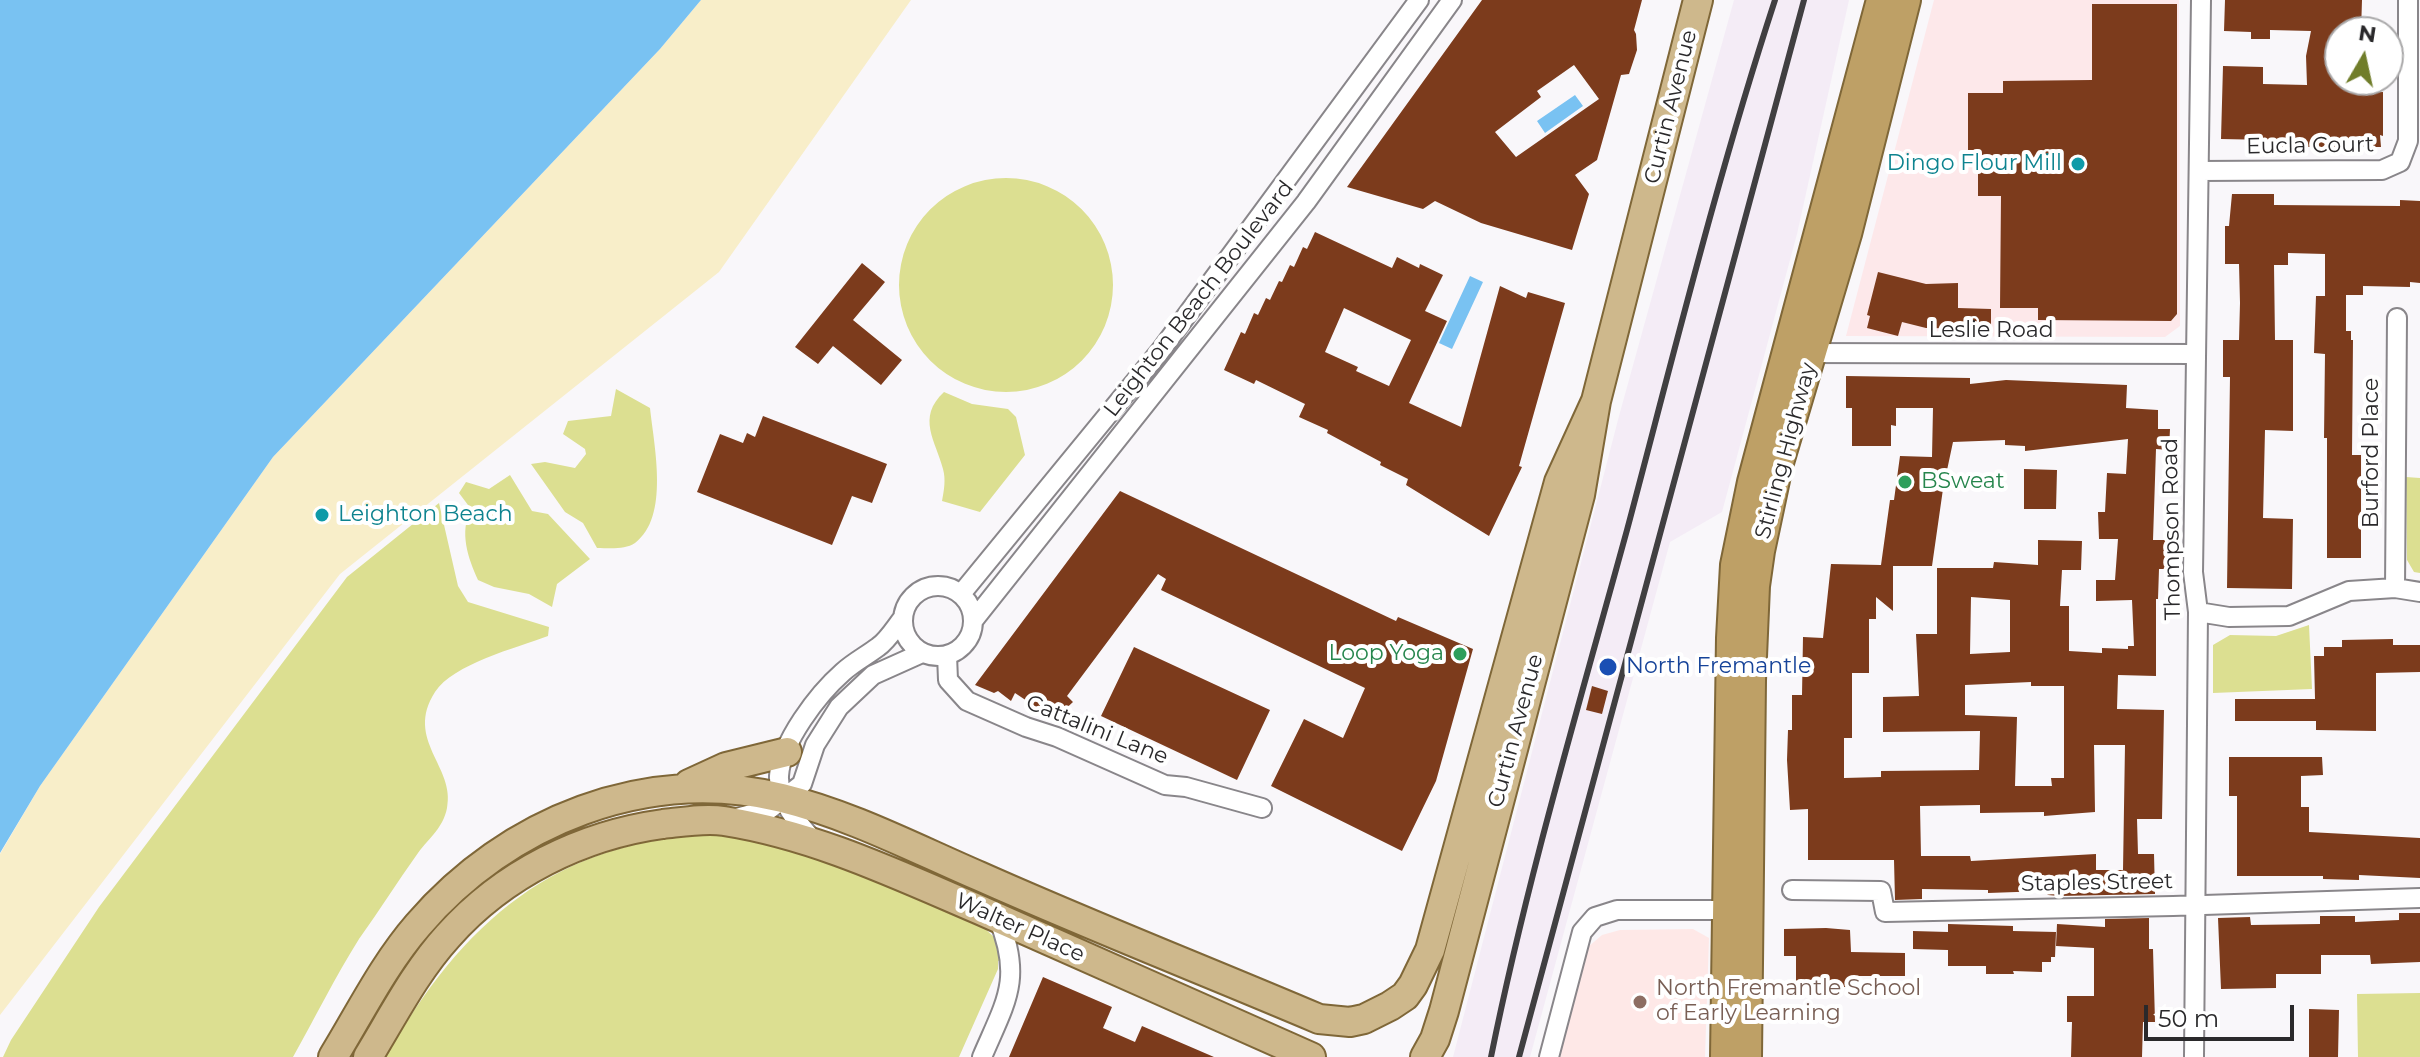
<!DOCTYPE html>
<style>
body{margin:0}
#map{position:relative;width:2420px;height:1057px;overflow:hidden;background:#f9f7fa;font-family:Montserrat,sans-serif}
canvas{display:block}
.north{position:absolute;left:2324px;top:16px;width:80px;height:80px;box-sizing:border-box;background:#fff;border:2px solid #aaa9aa;border-radius:50%;rotate:9deg;font-size:22px;font-weight:700;line-height:32px;text-align:center;color:#2a292b}
.north::after{content:'';display:block;margin:auto;width:28px;height:36px;background:#707d2a;clip-path:polygon(50% 0,100% 100%,50% 72%,0 100%)}
.scale{position:absolute;left:2144px;top:1005px;width:150px;height:36px;box-sizing:border-box;border:4px solid #2a292b;border-top:0;padding-left:10px;font-size:24px;line-height:28px;white-space:nowrap;color:#2a292b;-webkit-text-stroke:6px #fff;paint-order:stroke}
</style>
<div id="map">
<canvas width="2420" height="1057"></canvas>
<div class="north">N</div>
<div class="scale">50 m</div>
</div>
<script>
const ctx = document.querySelector('canvas').getContext('2d');
ctx.lineJoin = 'round';
function paint(path, color) { ctx.fillStyle = color; ctx.fill(path, 'evenodd'); }
function trace(path, color, width, dash) { ctx.strokeStyle = color; ctx.lineWidth = width; ctx.lineCap = dash ? 'butt' : 'round'; ctx.setLineDash(dash || []); ctx.stroke(path); }
function drawText(font, color, halo, rows, align = 'center') {
  ctx.font = font + ' Montserrat,sans-serif'; ctx.lineWidth = 8; ctx.setLineDash([]); ctx.textBaseline = 'middle'; ctx.strokeStyle = halo; ctx.fillStyle = color; for (const [text, x, y, turn = 0] of rows) {
    ctx.save(); ctx.translate(x, y); ctx.rotate((+turn || 0) * Math.PI / 180); ctx.textAlign = isNaN(turn) ? turn : align; if (halo) ctx.strokeText(text, 0, 0); ctx.fillText(text, 0, 0); ctx.restore();
  }
}
paint(new Path2D(`
 M1734 0H1849L1797 234 1722 512 1670 542 1530 1057H1453L1619 416Z`), '#f4ecf6');
paint(new Path2D(`
 M1934 0H2179L2180 326 2165 337 1846 336Z`), '#fde8ea');
paint(new Path2D(`
 M1693 929 1709 938 1705 1057H1558L1588 947 1602 935 1620 930Z`), '#fee8e7');
paint(new Path2D(`
 M899 285a107 107 0 1 1 214 0a107 107 0 1 1-214 0Z
 M616 389 650 408C654 446 670 517 635 543 625 550 609 548 597 548L583 523 565 512 531 464 545 462 575 468 586 454 585 449 563 434 568 421 611 416Z
 M944 392 972 404 1008 409 1016 417 1025 455 980 512 942 501C944 490 946 480 943 469 936 441 916 418 944 392Z
 M510 475 532 511 548 514 590 559 557 584 552 607 529 594 494 587 478 580C468 558 459 532 471 509L459 493 466 482 489 489Z
 M2406 477 2420 478V573L2414 572 2407 560Z
 M439 503 458 586 468 602 549 627 548 636C516 648 453 664 435 692 404 740 456 767 447 808 443 828 430 837 418 853 398 881 379 911 359 939 335 977 315 1018 293 1057H3L11 1040 99 907 347 577Z
 M2309 625 2312 689 2213 693V645L2230 635 2276 636Z
 M716 835 759 840 829 858 981 925 995 938 1004 960 998 961V969L959 1057H386C461 923 557 838 716 835Z
 M2420 993V1057H2358L2357 994Z`), '#dcdf91');
paint(new Path2D(`
 M701 0H911L719 272 340 574 0 1015V854L40 786 273 457 660 49Z`), '#f8eec9');
paint(new Path2D(`
 M0 0H701L660 49 273 457 40 786 0 853Z
 M1575 95 1583 106 1545 133 1537 121Z
 M1470 276 1483 282 1452 349 1439 343Z`), '#79c2f2');
paint(new Path2D(`
 M1482 0H1642L1634 30 1636 34 1637 50 1629 74 1621 75 1597 160 1575 175 1589 194 1572 250 1481 223 1435 201 1423 209 1347 187ZM1574 65 1599 99 1516 157 1495 132 1541 97 1537 91Z
 M2225 0H2362L2361 32H2340V80H2379V92H2383V136L2380 135 2381 147H2270V140L2221 139 2223 66 2263 67V84L2307 85 2306 56 2311 31 2270 30V39H2251V32L2224 31Z
 M2092 4H2177V314L2171 321 2038 320V308H2000L2001 196H1978V158H1968V93H2003V81L2092 80Z
 M2232 194H2274V205L2400 206V200L2420 201V283L2410 282V287L2363 286V295H2346V331H2351V340H2353L2352 455H2361V558H2327V438H2324L2325 354 2314 353 2316 296H2325V254L2288 253V265H2274L2275 340H2293V431L2265 430 2263 518 2293 519 2292 589 2227 588 2230 377H2223V340H2239L2240 303 2239 264H2225V226H2229Z
 M1315 232 1392 268 1397 257 1419 268 1420 264 1443 275 1425 311 1447 321 1409 403 1461 427 1500 286 1526 298 1528 292 1565 303 1519 466 1522 467 1489 536 1406 485 1408 479 1380 465 1381 462 1327 433 1328 430 1299 417 1305 404 1256 380 1254 384 1224 370 1241 332 1245 334 1254 313 1258 315 1266 298 1270 300 1279 281 1282 282 1290 265 1294 267 1303 247 1307 249ZM1344 308 1411 340 1389 386 1356 371 1358 367 1325 352Z
 M862 263 885 282 853 320 902 360 881 385 833 346 818 364 795 347Z
 M1878 272 1926 284 1958 283V308L1991 309V329L1926 328 1902 322 1898 336 1867 328 1870 316 1867 315Z
 M1846 376 1970 378V384L2006 380 2127 385 2126 408 2158 410V429H2170L2169 450 2156 449 2153 540H2172L2171 569H2159L2158 599H2156V676L2118 675 2117 709 2164 710 2162 819H2137L2138 854H2154L2155 894 2059 896 2048 895 2045 891 1988 893V890L1922 889V899L1895 900 1894 860H1808V809L1790 810 1787 760 1788 730H1792V695H1802L1803 637 1823 638 1831 564 1881 565 1890 500H1894L1900 456 1932 457 1933 408H1896V426L1891 425V446H1852V408H1846ZM2128 439 2126 474 2107 473 2105 512H2098L2099 539H2118L2115 580H2096V601L2132 600 2134 646H2128V649L2102 648V653L2069 651V606H2060L2062 570H2081L2082 541 2038 540V565L1994 562 1993 568H1937V634H1916L1919 696 1883 697V732L1980 731 1979 770 1881 771V777L1844 778V738H1852V673H1869V619H1876V597L1893 611V566H1932L1943 489 1953 442 2005 440V445L2025 446V451ZM1971 597 2010 600V652L1970 654ZM2031 682V686H2064V778H2051L2052 786H2015L2017 717 1965 715V685ZM2094 745H2125L2123 870H2096V854L1971 861 1970 856H1921L1920 806 1980 805V813L2044 812V816L2095 812Z
 M763 416 887 464 872 503 852 496 832 545 697 492 720 434 743 443 747 433 755 437Z
 M2024 469 2057 470 2056 509H2024Z
 M1120 491 1396 621 1398 617 1473 649 1436 781 1402 851 1271 786 1304 719 1343 738 1365 688 1161 590 1166 579 1158 574 1067 696 1073 702 1059 715 1041 702 1039 709 1015 693 1011 701 998 691 994 693 975 685Z
 M2393 639V645H2420V672L2376 673V731L2316 730V721H2235V699H2315L2314 656H2324V647H2342V640Z
 M1134 647 1270 710 1237 780 1101 716Z
 M1592 686 1608 691 1602 714 1586 710Z
 M2229 757H2322L2323 775 2301 776V807H2309V832L2420 838V878L2359 875V880L2323 879V876H2237V796H2229Z
 M2399 913H2420V962L2371 964 2370 955H2321V974H2276V988L2221 989 2218 918 2250 917 2251 925 2320 924V916H2355V922L2399 920Z
 M2149 918V949H2153L2155 1022H2143L2142 1057H2071L2072 1022H2067V996H2094V948L2056 946 2057 924 2105 927V919Z
 M1948 924 2013 926V931L2056 932 2055 957H2051V962H2042V972L2013 971 2014 974H1986V966H1948V950L1913 949V931L1948 932Z
 M1826 928 1850 930 1851 952 1905 953V976H1858V987H1796V956H1784V929Z
 M1043 977 1112 1007 1103 1028 1135 1042 1142 1026 1214 1057H1009Z
 M2309 1009 2339 1010 2338 1057H2309Z`), '#7c3b1c');
const minor = new Path2D(`
 M2199 171 2382 170 2400 162 2408 141V0
 M1802 353 2196 354
 M903 621a35 35 0 1 1 70 0a35 35 0 1 1-70 0Z
 M2395 588 2420 592
 M961 594 1161 350 1419 0
 M2198 612 2229 617 2289 616 2349 591 2395 588 2397 318
 M973 621 1306 202 1452 0
 M947 655 948 680 967 701 1026 727 1057 737 1165 785 1186 787 1262 808
 M733 819 770 809 802 784 815 745 839 707 873 675 922 653
 M813 840C798 823 778 801 779 776 781 742 818 694 843 672 854 662 866 656 878 647 887 641 895 628 902 619
 M1792 890 1881 891 1885 912 2173 906 2420 898
 M982 1057C1006 1001 1023 979 998 918
 M1549 1057 1582 932 1595 917 1617 910H1737
 M2194 1057 2198 612 2193 572 2201 0`);
const primary = new Path2D(`
 M689 784 726 767 787 752
 M333 1057C360 1013 384 964 418 925 507 821 647 765 782 798 851 815 914 848 979 876 1091 926 1206 971 1319 1019L1350 1022 1364 1019 1390 1006 1405 996 1413 985 1430 950 1559 482 1596 401
 M368 1057C393 1016 416 971 448 936 503 874 582 835 663 824 682 822 705 818 724 821 814 835 896 874 980 910 1090 959 1201 1008 1311 1057
 M1425 1057 1435 1039 1444 1011 1580 495 1596 401 1698 0`);
const trunk = new Path2D(`
 M1725 1057 1731 638 1735 565 1752 482 1881 0
 M1747 1057 1751 680 1755 586 1760 551 1778 466 1847 234 1906 0`);
trace(minor, '#89868a', 22);
trace(primary, '#7f6738', 32);
trace(trunk, '#7f6738', 32);
trace(minor, '#fff', 18);
trace(primary, '#ceb88c', 28);
trace(trunk, '#bea066', 28);
trace(new Path2D(`
 M1491 1057C1527 879 1579 705 1627 530 1674 353 1718 174 1775 0
 M1519 1057 1804 0`), '#403f41', 6);
for (const [x, y, r, color] of [
 [2078,164,8,"#0f9aa8"],
 [1905,482,8,"#2e9e5b"],
 [322,515,8,"#0f9aa8"],
 [1460,654,8,"#2e9e5b"],
 [1608,667,10,"#1a4fb4"],
 [1640,1002,8,"#8d6e63"]
]) { const dot = new Path2D(); dot.arc(x, y, r, 0, 2 * Math.PI); ctx.fillStyle = color; ctx.fill(dot); trace(dot, '#fff', 3); }
drawText('22px', '#2a292b', '#fff', [
 ["Curtin Avenue",1671,107,-76],
 ["Eucla Court",2310,146,-1],
 ["Leighton Beach Boulevard",1199,299,-52],
 ["Leslie Road",1991,331],
 ["Stirling Highway",1786,451,-75],
 ["Burford Place",2372,453,-90],
 ["Thompson Road",2172,529,-91],
 ["Cattalini Lane",1097,730,22],
 ["Curtin Avenue",1516,731,-75],
 ["Staples Street",2097,883,-1],
 ["Walter Place",1020,928,24]
]);
drawText('22px', '#0d838f', '#fff', [
 ["Dingo Flour Mill",2062,164],
 ["Leighton Beach",338,515,"left"]
], 'right');
drawText('22px', '#27864d', '#fff', [
 ["BSweat",1921,482],
 ["Loop Yoga",1444,654,"right"]
], 'left');
drawText('22px', '#164399', '#fff', [
 ["North Fremantle",1626,667]
], 'left');
drawText('22px', '#785e54', '#fff', [
 ["North Fremantle School",1656,989],
 ["of Early Learning",1656,1014]
], 'left');
</script>
